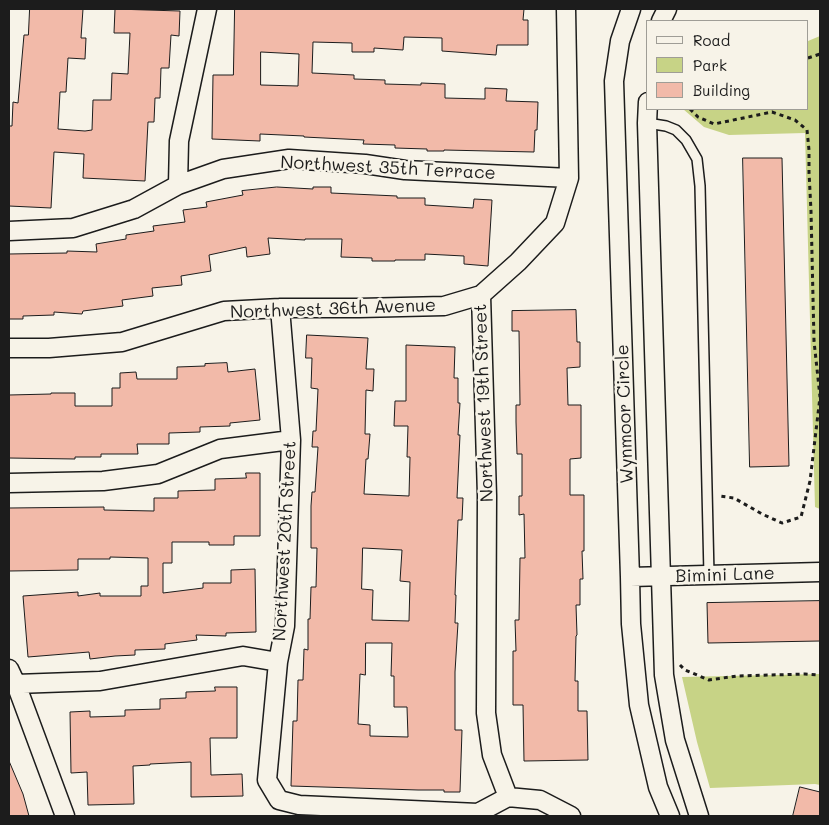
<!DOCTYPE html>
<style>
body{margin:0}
#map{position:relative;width:829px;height:825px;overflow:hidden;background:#f7f3e8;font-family:Mali,sans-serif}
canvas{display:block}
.frame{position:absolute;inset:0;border:10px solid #1c1c1c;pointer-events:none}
.legend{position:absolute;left:646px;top:20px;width:162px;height:90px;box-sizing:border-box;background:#f7f3e8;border:1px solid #9f9d96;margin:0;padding:6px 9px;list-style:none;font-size:15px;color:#1c1c1c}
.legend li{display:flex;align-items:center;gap:10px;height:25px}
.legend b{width:25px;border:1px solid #9f9d96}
</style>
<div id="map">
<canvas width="829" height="825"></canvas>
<div class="frame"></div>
<ul class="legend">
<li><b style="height:6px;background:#f7f3e8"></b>Road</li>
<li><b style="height:14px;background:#c7d386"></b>Park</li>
<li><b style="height:14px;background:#f2baa9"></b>Building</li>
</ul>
</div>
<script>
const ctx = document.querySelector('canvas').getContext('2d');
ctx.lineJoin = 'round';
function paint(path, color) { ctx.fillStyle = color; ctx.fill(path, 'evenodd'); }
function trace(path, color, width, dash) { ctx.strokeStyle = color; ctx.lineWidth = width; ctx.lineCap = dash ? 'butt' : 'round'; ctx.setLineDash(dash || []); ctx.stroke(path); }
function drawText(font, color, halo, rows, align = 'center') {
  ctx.font = font + ' Mali,sans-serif'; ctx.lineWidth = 5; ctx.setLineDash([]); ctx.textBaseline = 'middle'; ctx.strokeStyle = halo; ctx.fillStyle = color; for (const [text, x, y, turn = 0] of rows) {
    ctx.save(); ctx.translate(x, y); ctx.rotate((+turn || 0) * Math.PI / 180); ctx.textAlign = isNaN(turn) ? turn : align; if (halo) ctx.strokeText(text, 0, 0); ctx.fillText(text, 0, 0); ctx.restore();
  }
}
paint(new Path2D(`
 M820 36V509L815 507 805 133 729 135 704 127 683 109H808V41Z
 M820 674V785L815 784 710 788 697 742 682 677Z`), '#c7d386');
const building = new Path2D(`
 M30 9H83L81 38H86L85 59 68 58 66 92H60L58 129 85 131 92 130 93 100H111L112 73 128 74 130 33H114L115 9 180 11 179 36 171 35 169 68H161L160 98H155L154 122H148L145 181 83 178 84 154 54 152 51 208 9 206V126H12L13 102 18 103 24 35H28Z
 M235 9H524L523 20H528V45H497L496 55 442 51V38L404 37 403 50 374 48V52H352V43L313 42 312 73 354 75V79L385 80V84L421 85V83L445 84V98L485 99V88L507 89 506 101 538 102 537 130H535L534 152 444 150V151H427V149L395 148V145L363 144 364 140 304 137V136L260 134V141L212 139 213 75H233ZM261 52 299 54 298 86 261 85Z
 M743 158H782L789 466 750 467Z
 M277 187 313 189V187H331V193L397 196V198H425V205L473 208 474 199 492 200 488 266 464 264V256L425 254V260H395V261H372V258L341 257 342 239H305V240L268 238 270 254 247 257 246 247 209 255 211 271 181 276 182 285 152 288 153 296 122 300 123 306 83 311 82 314 54 312V315L23 316V319H9V254L67 253V251L97 252 96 244 126 239V235L154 231 153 226 185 222 183 210 207 207 206 202 243 195 242 191Z
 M576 310 577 342H580V367L567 368 568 405H581V458L570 459V495H584V551H582L583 579H580V605H576L577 635 576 636 575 681H578V711H587L588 760 524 761 523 705H513V651H516L515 620H519L520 558H525L524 514 519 515V496H522V454H517L516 422V405H520L519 331H512V311Z
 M307 335 368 338 366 369H374L373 391 366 390 365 434H370L368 459H366L364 494 409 496 410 457H407L408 426H394L395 401H406V345L455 347 454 378H458V403H460L458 435H460L457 498H463L462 520H458L455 595H456L455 623H458L455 672V730H462L460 792H444V790H418L291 786 293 721H297L298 680H303L304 649 308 650V619H310L311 587H316L317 548H311V506L312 492H315L318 447H312L313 431H316L318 389 311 388 312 358H306ZM363 548 402 550 400 581 410 582 409 621 372 620 373 590 362 589ZM366 643H392L391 676H394V707H407L408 737 370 736V725L358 724 360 674 365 675Z
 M227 363 228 372 255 369 260 420 230 423V426L200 427V432L169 433V444H137L138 454H101V457H75V459L9 458V395L51 394V393H75V406H112V388H120V373L136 372 137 379H177V367L205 366V364Z
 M246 473H260V536H234V545H209V542H172V563H163V593L203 588V583H231V570L255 569 256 632 226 633V636L196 635 197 640 165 644V649L135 650V655L115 656 90 659 89 652 28 657 23 596 78 592V596L100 593V596H141V586H148V558L110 557V559H78V570L9 571V508L104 507V510L154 511V498H178V491L215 490V479L246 478Z
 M820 601V641L708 643 707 603Z
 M215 687H237V738H210L211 775 242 774 243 796 191 797V762L150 764V765L133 766 134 804 88 805 87 772 71 773 70 712 90 711V717L125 716V710L160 709V699L186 698V692L215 691Z
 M9 761 23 794 29 816H9Z
 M800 787 820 792V816H793Z`);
paint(building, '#f2baa9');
trace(building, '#1c1c1c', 1);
const lane = new Path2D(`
 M647 123 666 126 676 130 686 140 697 159 700 186 709 575`);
const street = new Path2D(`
 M631 9 620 41 614 81 630 577 631 624 639 705 658 787 670 816
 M661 21 667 9
 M648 102 647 123 664 675 675 740 699 816
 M178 185 179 141 207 9
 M9 231 73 228 134 209 178 185 223 169 289 159 365 164 405 170 569 178
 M481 295 487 496 486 713 492 755 508 797
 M280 308 291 440 285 626 278 662 267 780 279 800 299 805 478 813 508 797 540 800 571 816
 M9 348H49L122 342 224 311 280 308H359L444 306 481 295 518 262 555 223 569 178 566 9
 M9 483 103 481 158 474 220 449 291 440
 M630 577 820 572
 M9 669 16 684 65 816
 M16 684 100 681 243 656 278 662`);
trace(lane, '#1c1c1c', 12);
trace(street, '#1c1c1c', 21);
trace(new Path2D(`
 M808 58 820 54
 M690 109 698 117 714 124 772 112 795 120 807 130 809 150V172L811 211 814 341 820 397 810 481 801 517 782 523 762 514 734 498 719 496
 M680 665 685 670 709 680 737 676 805 674 820 675`), '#1c1c1c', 3, [4, 4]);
trace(lane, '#f7f3e8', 9);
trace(street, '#f7f3e8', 18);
drawText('18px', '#1c1c1c', '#f7f3e8', [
 ["Northwest 35th Terrace",388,168,3],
 ["Northwest 36th Avenue",333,309,-2],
 ["Northwest 19th Street",484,403,-92],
 ["Wynmoor Circle",625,414,-92],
 ["Northwest 20th Street",285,541,-87],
 ["Bimini Lane",725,575,-2]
]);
</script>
